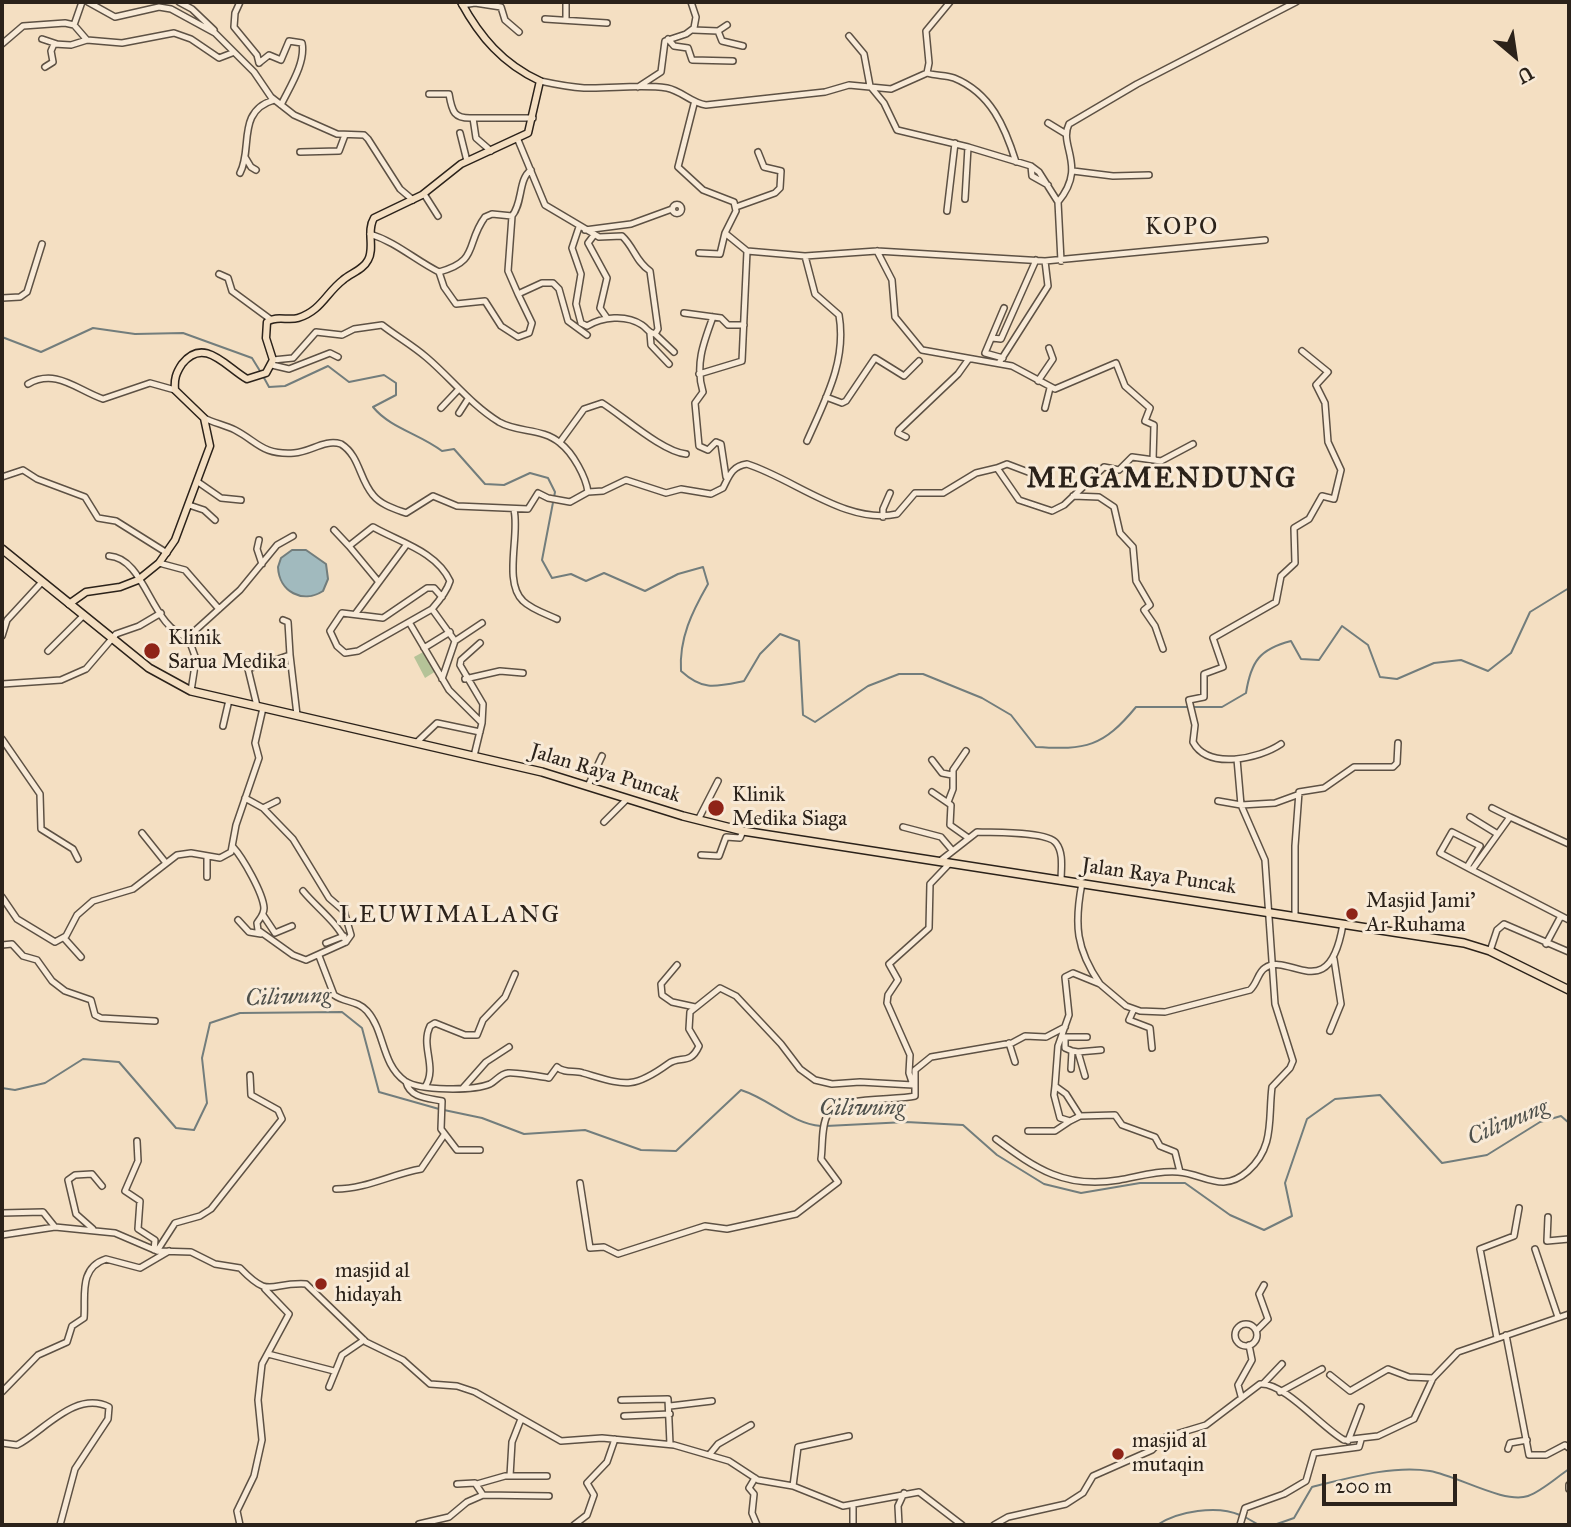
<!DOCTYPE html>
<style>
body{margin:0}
#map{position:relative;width:1571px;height:1527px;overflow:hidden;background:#f4dfc2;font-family:"IM FELL Great Primer",serif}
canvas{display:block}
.frame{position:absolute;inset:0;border:4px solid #2b221a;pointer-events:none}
.north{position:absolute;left:1480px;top:21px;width:70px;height:70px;-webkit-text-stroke:5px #f8ead7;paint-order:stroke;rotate:151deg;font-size:19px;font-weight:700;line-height:28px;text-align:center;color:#2b221a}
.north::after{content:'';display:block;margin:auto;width:24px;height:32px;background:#2b221a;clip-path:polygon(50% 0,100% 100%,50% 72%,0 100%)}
.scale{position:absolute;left:1322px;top:1474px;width:135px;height:32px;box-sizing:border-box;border:4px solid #2b221a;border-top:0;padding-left:9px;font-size:21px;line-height:24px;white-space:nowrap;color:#2b221a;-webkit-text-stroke:5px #f8ead7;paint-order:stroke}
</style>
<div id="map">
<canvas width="1571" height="1527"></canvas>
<div class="frame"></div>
<div class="north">U</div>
<div class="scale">200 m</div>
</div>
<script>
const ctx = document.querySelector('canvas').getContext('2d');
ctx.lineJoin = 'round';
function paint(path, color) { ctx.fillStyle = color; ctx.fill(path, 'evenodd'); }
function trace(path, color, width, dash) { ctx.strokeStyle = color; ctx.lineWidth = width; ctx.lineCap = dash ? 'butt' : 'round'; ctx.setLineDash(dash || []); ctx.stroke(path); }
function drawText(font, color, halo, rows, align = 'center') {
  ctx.font = font + ' "IM FELL Great Primer",serif'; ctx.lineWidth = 6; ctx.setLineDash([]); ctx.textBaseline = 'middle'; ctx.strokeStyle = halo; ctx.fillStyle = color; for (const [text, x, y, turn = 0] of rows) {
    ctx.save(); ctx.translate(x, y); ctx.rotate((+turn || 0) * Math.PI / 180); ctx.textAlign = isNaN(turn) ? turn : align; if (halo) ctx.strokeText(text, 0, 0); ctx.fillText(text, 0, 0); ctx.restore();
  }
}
paint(new Path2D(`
 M425 651 436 671 425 678 414 657Z`), '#b5c398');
const water = new Path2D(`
 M292 550H306L326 564 328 579 323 591C303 604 279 592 278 567L281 558Z`);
paint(water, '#a1babe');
trace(water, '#727d7c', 2);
trace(new Path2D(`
 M2 337 41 352 93 328 135 334 183 333 252 358 260 371
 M263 376 269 387 285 386 328 366 349 382 384 375 396 383V395L373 407C390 428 420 434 442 451L454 449 485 484 504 485 530 473 548 478 555 492 542 560 552 578 571 574 586 581 604 573 645 591 678 574 703 567 708 584C692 612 679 638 681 671 703 691 715 687 744 681L760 654 780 634 799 641 803 715 815 722 868 686 899 674H923L982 698 1011 715 1036 747C1086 750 1103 747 1136 707H1222L1246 693C1251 661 1260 649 1291 641L1301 659 1319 660 1342 626 1368 645 1380 677 1397 679 1434 663 1461 660 1488 671 1511 653 1530 612 1569 588
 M2 1088 15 1090 45 1083 83 1059 119 1062 176 1128 194 1130 207 1103 202 1058 210 1023 240 1013 342 1012 362 1028 379 1092 439 1109
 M444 1110 482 1118 524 1134 585 1130 641 1150 676 1151 741 1090C772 1100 790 1123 821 1126
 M826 1126 906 1122 963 1125 997 1155 1044 1184 1081 1193 1140 1183H1185L1230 1215 1264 1230 1292 1216 1285 1183 1307 1119 1335 1099 1380 1095 1442 1163 1487 1155 1540 1122 1561 1116 1569 1123
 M1245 1517 1259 1525
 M1157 1525C1178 1511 1217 1505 1240 1515
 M1274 1525 1294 1518 1312 1487C1349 1478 1392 1465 1430 1471 1458 1476 1504 1504 1528 1496 1542 1491 1557 1477 1569 1469`), '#727d7c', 2);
const minor = new Path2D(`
 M88 2 115 17 159 7 171 9 215 33 254 72 271 97 294 115 337 134 364 135 368 139 400 189 413 200
 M179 2 192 9 214 30
 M240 2 235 13 234 27 257 55 259 63
 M462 5 475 3 501 7 505 20 519 32
 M545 19 607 23
 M566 20V2
 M74 25 82 2
 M693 30 718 31 727 25
 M718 31 722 41 743 46
 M849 36 864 54 870 86 884 103 897 130 968 147 1031 166 1039 172 1058 202 1061 261
 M42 39 57 44
 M668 39 674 46 688 48 692 60 733 61
 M2 44 23 26 65 23 74 25 87 40
 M259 63 269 55 281 60 289 41 302 43C306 63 289 88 281 105
 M45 67 53 62 51 51 54 44 71 45 87 40 122 43 174 33 191 39 219 58 232 53
 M927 73C936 76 946 75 954 78 991 93 1005 127 1016 162
 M540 81C554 84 569 87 584 88 611 89 639 84 667 88 682 91 691 103 706 105L825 92 849 85 891 89 927 73 929 63 926 31 950 2
 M638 87 661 72 665 41 686 34 694 28 696 17 691 2
 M429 94H449C452 112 454 119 473 118L476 138 491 151
 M694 104 678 167 703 190 734 202 736 211 725 233 747 251 805 256 877 251 1045 261 1265 240
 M473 118H533
 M1048 123 1066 134
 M460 133 467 161
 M518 140 545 205 599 237 622 236C634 247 636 262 650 271L658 329 655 334C648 333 648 329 642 325 626 314 602 317 587 326L581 323 576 304 581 274 572 248 579 227
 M300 152 339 151 345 135
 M245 157 251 167 256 170
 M1031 166 1032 176 1048 185
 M1073 171 1113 176 1149 175
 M240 173C253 149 236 111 274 100
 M424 194 438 216
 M965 199 968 147
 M1058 202C1088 166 1058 146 1069 124L1137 84 1296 2
 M672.5 209a4.5 4.5 0 1 1 9 0a4.5 4.5 0 1 1-9 0Z
 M736 207 775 193 780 188 781 171 764 167 758 152
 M947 211 955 143
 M512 216 508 271 518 294
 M585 230 631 224 672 209
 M370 234C396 242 415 260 439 272 480 261 465 244 485 217L492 214 512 216C523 203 518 179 531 170
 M594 235 588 243 607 278 600 308 607 318
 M877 251 892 280 895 317 922 350 1012 366 1055 389 1116 363 1125 386 1150 408 1145 421 1154 425 1153 460
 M699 253 720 254 725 233
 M805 256 815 294 839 315C847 361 825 400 807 441
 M439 272 444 287 456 304 485 301 501 326 518 337 529 333 532 323 518 294 542 283H553L559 289 568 321 587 335
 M219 274 228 278 232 291 270 319
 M2 298 20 297 27 292 42 244
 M684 313 721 318 728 325H744
 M713 317C703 344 695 365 703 392L695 403 699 446 708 450 716 442 721 444 726 477
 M650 333 651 345 669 364
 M655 334 674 352
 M992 338 1001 339 1036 260
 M1003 358 985 353 1004 308
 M273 360 293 358 316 332 342 335 354 329 382 325C396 336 412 345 426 357 451 378 470 404 499 422 518 433 543 428 560 443 573 453 586 477 588 492
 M999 363 1048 286 1045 261
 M272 365 289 369 330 353 338 357
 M699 374 742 361 747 251
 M1038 381 1053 359 1049 348
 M28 384C56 368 77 390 103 399L150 383 175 390
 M826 397 842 403 846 401 875 358 904 376 919 361
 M441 408 458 390
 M1045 408 1050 388
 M459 413 468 399
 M204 418C214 423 225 425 235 430 258 442 262 455 294 453 311 452 324 439 341 444 360 456 359 479 373 495 381 505 395 509 406 513L433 496 457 506 528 509 538 493 548 498 570 502 588 492 603 491 626 480 666 493 681 489 711 494 723 488C729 476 732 466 747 464 794 479 847 525 897 514L915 493H943L976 473 997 468 1019 500 1052 511 1064 505 1104 467 1119 470 1132 457 1161 461 1193 444
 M906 437 898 433 899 430 958 374 968 360
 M560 442 584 409 602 403C624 417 663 452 686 454
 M997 468 1007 464 1036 475
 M2 477 23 470 37 479 85 497 98 518 116 521 167 553
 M198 482 221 498 241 500
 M1073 496 1099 497 1114 507 1120 533 1133 547 1136 581 1150 605 1144 610 1155 626 1163 649
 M189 505 204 510 215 520
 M514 510C520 534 503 582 523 601 531 609 546 614 557 619
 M883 517V509L890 493
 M334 530 349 546
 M259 540 257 549 262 564
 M109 556C146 558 151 629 188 637L196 659 191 691
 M159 563 185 570 219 609
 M378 581 349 546 373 527C399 542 436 551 450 581 447 591 439 601 432 609L358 651 345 653 337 646 330 631 342 613 383 618 427 588H434L442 597
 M432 609 455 641 442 679
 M356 613 407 544
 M283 620 288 622 290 655
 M409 622 449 690 482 723 474 756
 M2 636 7 620 42 582
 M188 637 240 590 277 545 293 536
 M455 641 482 623
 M480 643 461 660 460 665 483 704 482 723
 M424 648 450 632
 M48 651 84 615
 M465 679 500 671 523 673
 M2 684 61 680 86 669 116 634 139 626 161 613
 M257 706 248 669 290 655 297 715
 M223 726 229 700
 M2 739 40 794 41 829 73 849 78 859
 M416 743 437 723 480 732
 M1281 744C1259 759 1208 770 1193 742L1195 725 1189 700 1204 697V674L1223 667 1213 638 1276 602 1281 576 1295 563 1294 528 1309 519 1322 496 1334 499 1341 470 1328 442 1325 403 1316 385 1328 372 1302 351
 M1237 759 1241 805 1275 803 1297 795
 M932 760 942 773 952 775
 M588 786 602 756
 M932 792 951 805 950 825 967 837
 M245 798 263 808 277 801
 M948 802 953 789V770L966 751
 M263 808 293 839 329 898 344 911 351 935 346 942
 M1492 808 1510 817
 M1470 817 1496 833
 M698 820 718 781
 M604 822 627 799
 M903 827 941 837 952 850
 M142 833 166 863
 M1569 844 1510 817 1472 870 1569 920
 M233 847C243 858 263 893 264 908 264 915 260 918 257 923L258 930 293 955 306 960 346 942C337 922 317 908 303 891
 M701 855 719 856 726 837 740 838 743 831
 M940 861 977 832C993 833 1047 831 1056 843 1064 853 1061 869 1061 881
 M1467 867 1480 846 1452 832 1440 853 1472 870
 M207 877V856
 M1082 883C1074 925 1076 949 1100 984
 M2 897 17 919 55 942 66 936 77 915 93 901 133 889 177 855 191 853 220 858 231 852 236 825 259 758 255 743 263 708
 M263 915 275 933 292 926
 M1295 916V846L1299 792 1324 788 1354 767H1393L1397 763 1398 743
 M238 920 249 932 261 934
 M64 938 81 957
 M326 943 344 936
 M1546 944 1561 916
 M2 945 12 944 23 956 37 960 52 981 65 991 91 1000 95 1015 101 1018 155 1021
 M1490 951 1497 930 1504 924 1569 952
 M319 956 334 995C345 1003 357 1000 367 1011 385 1031 381 1064 405 1081 420 1091 473 1091 490 1084 496 1081 500 1074 508 1073 512 1072 545 1077 549 1078L557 1067C565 1074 574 1070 583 1073 625 1085 632 1090 668 1064 680 1055 690 1066 699 1046L689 1029 690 1012 720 988 736 996 781 1044 800 1069 815 1080 832 1084 860 1082 913 1085 909 1073 910 1055 887 1003 888 995 898 980 889 964 929 928 930 884 949 864
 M677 965 661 984 662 995 672 1002 695 1007
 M1133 1011 1129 1020 1150 1028 1152 1048
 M1330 1031 1341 1004 1334 959
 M1062 1037H1087
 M1065 1037V1048L1072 1051 1071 1069
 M1009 1043 1015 1062
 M1072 1051 1078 1052 1085 1076
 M1078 1052 1101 1050
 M406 1082C410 1098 428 1098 442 1101L441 1129 457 1150H480
 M1055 1086 1054 1095 1060 1118 1070 1121 1080 1116
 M425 1087C438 1067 420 1047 430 1026L435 1023 465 1035H477L483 1020 505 997 515 974
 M463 1088 486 1062 509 1047
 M1028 1131H1055L1070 1121
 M996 1139C1036 1169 1065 1189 1119 1180 1137 1177 1159 1170 1178 1172 1205 1174 1222 1194 1248 1171 1275 1147 1268 1119 1272 1087L1290 1068 1293 1061 1275 1004 1265 860 1241 805 1218 801
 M137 1141 138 1161 125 1191 140 1201 138 1229 155 1240 154 1250
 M1180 1172 1175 1152 1160 1146 1155 1137 1122 1125 1115 1115 1080 1116 1066 1094 1055 1086 1058 1046 1069 1015 1065 977 1073 973 1100 984 1126 1006 1140 1011 1165 1012 1250 990C1257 984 1258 972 1265 968 1289 951 1329 1008 1343 924
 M580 1183 590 1248 604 1247 618 1254 705 1226 727 1229 796 1214 838 1182 821 1159C823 1146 821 1125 828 1114 838 1096 895 1101 915 1096V1070L931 1057 1012 1043 1025 1036 1046 1037 1065 1027
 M336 1189C366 1189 392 1174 421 1169L444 1135
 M2 1213 43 1212 55 1227
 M1548 1217 1547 1241 1569 1239
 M93 1229 76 1214 68 1180 75 1175 92 1174 102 1186
 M2 1235 55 1227 115 1233 157 1251 191 1252 215 1264 240 1268C271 1300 268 1282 306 1284L366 1342 403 1360 430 1384 457 1386 475 1392 561 1441 602 1438 674 1445 729 1461 758 1480 793 1486 843 1506 919 1492 962 1525
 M1535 1249 1558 1317
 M157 1251 175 1223 200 1216 211 1209 282 1119 278 1110 251 1095 250 1075
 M1235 1335a11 11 0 1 1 22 0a11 11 0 1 1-22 0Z
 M1257 1330 1268 1319 1259 1294 1264 1285
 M1506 1335 1529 1455H1546L1565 1445 1569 1448
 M1497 1338 1480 1249 1514 1236 1519 1208
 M268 1354 334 1371
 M1330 1375 1350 1391 1388 1369 1409 1377 1433 1378
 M1263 1384 1282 1364
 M329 1387 342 1355 364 1340
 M2 1392 38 1355 67 1342 72 1326 84 1318C86 1297 78 1268 106 1259L140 1268 169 1251
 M1280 1392 1322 1369
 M1241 1396 1238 1385 1252 1360 1249 1345
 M621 1400 668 1399 670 1444
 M670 1406 712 1401
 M624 1416 670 1414
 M1348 1441 1361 1407
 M2 1443 17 1445C43 1432 75 1390 109 1407L108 1419 75 1469 60 1525
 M1508 1449 1510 1443 1527 1440
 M709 1455 718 1444 751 1425
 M510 1476 512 1442 521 1419
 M755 1478 749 1488 754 1494 752 1513 757 1525
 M457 1484 475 1483 483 1495
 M477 1484 505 1476H547
 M1569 1485V1489
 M793 1486 798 1447 849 1436
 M419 1524 449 1517 467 1502 483 1495 549 1496
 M240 1525 237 1511 254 1476 262 1440 258 1400 262 1364 289 1314 265 1289
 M574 1525 587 1515 594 1495 587 1483 607 1462 615 1439
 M853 1525V1506
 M899 1525 898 1506 904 1493
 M994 1525 1008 1517 1066 1504 1083 1493 1093 1476 1152 1450 1163 1438 1206 1425 1260 1384C1284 1382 1322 1428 1344 1440L1378 1436 1414 1419 1433 1378 1458 1352 1569 1314
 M1240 1525 1245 1508 1284 1494 1306 1481 1314 1453 1359 1447 1361 1440`);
const major = new Path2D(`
 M69 604 86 592 120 587 138 580 159 563 175 540 210 446 204 418 175 390C174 379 176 373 182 364 204 336 226 367 247 379L266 373 273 360 266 338 267 322C276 315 288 321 298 318 321 311 326 293 343 280 351 273 363 270 368 260 375 248 366 231 374 218L422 195 461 164 528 133 540 81C503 64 480 37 461 2`);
const highway = new Path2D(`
 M2 549 149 668 191 691 542 772 683 816 743 831 1464 943 1490 951 1569 990`);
trace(minor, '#5d5144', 8);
trace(major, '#2b221a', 9);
trace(highway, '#2b221a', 10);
trace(minor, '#f8ead7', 5);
trace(major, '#f4dfc2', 6);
trace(highway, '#f4dfc2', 7);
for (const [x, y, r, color] of [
 [152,651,9,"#8f2418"],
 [716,808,9,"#8f2418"],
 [1352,914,7,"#8f2418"],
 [321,1284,7,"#8f2418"],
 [1118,1454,7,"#8f2418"]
]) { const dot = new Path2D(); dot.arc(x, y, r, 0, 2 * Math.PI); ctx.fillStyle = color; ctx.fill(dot); trace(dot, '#f8ead7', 2.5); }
drawText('21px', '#2b221a', '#f8ead7', [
 ["Klinik",168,639],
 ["Sarua Medika",168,663],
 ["Klinik",732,796],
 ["Medika Siaga",732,820],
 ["Masjid Jami'",1366,902],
 ["Ar Ruhama",1366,926],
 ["masjid al",335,1272],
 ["hidayah",335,1296],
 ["masjid al",1132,1442],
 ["mutaqin",1132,1466]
], 'left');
drawText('21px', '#2b221a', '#f8ead7', [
 ["Jalan Raya Puncak",605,774,17],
 ["Jalan Raya Puncak",1159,877,8]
]);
drawText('italic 23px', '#4e504b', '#f8ead7', [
 ["Ciliwung",288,998,-2],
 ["Ciliwung",862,1109],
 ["Ciliwung",1508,1123,-23]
]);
ctx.letterSpacing = '2px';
drawText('24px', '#2b221a', '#f8ead7', [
 ["KOPO",1182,228],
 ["LEUWIMALANG",450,916]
]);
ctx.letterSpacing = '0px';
ctx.letterSpacing = '2px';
drawText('bold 28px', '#2b221a', '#f8ead7', [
 ["MEGAMENDUNG",1162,480]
]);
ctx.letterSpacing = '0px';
</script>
